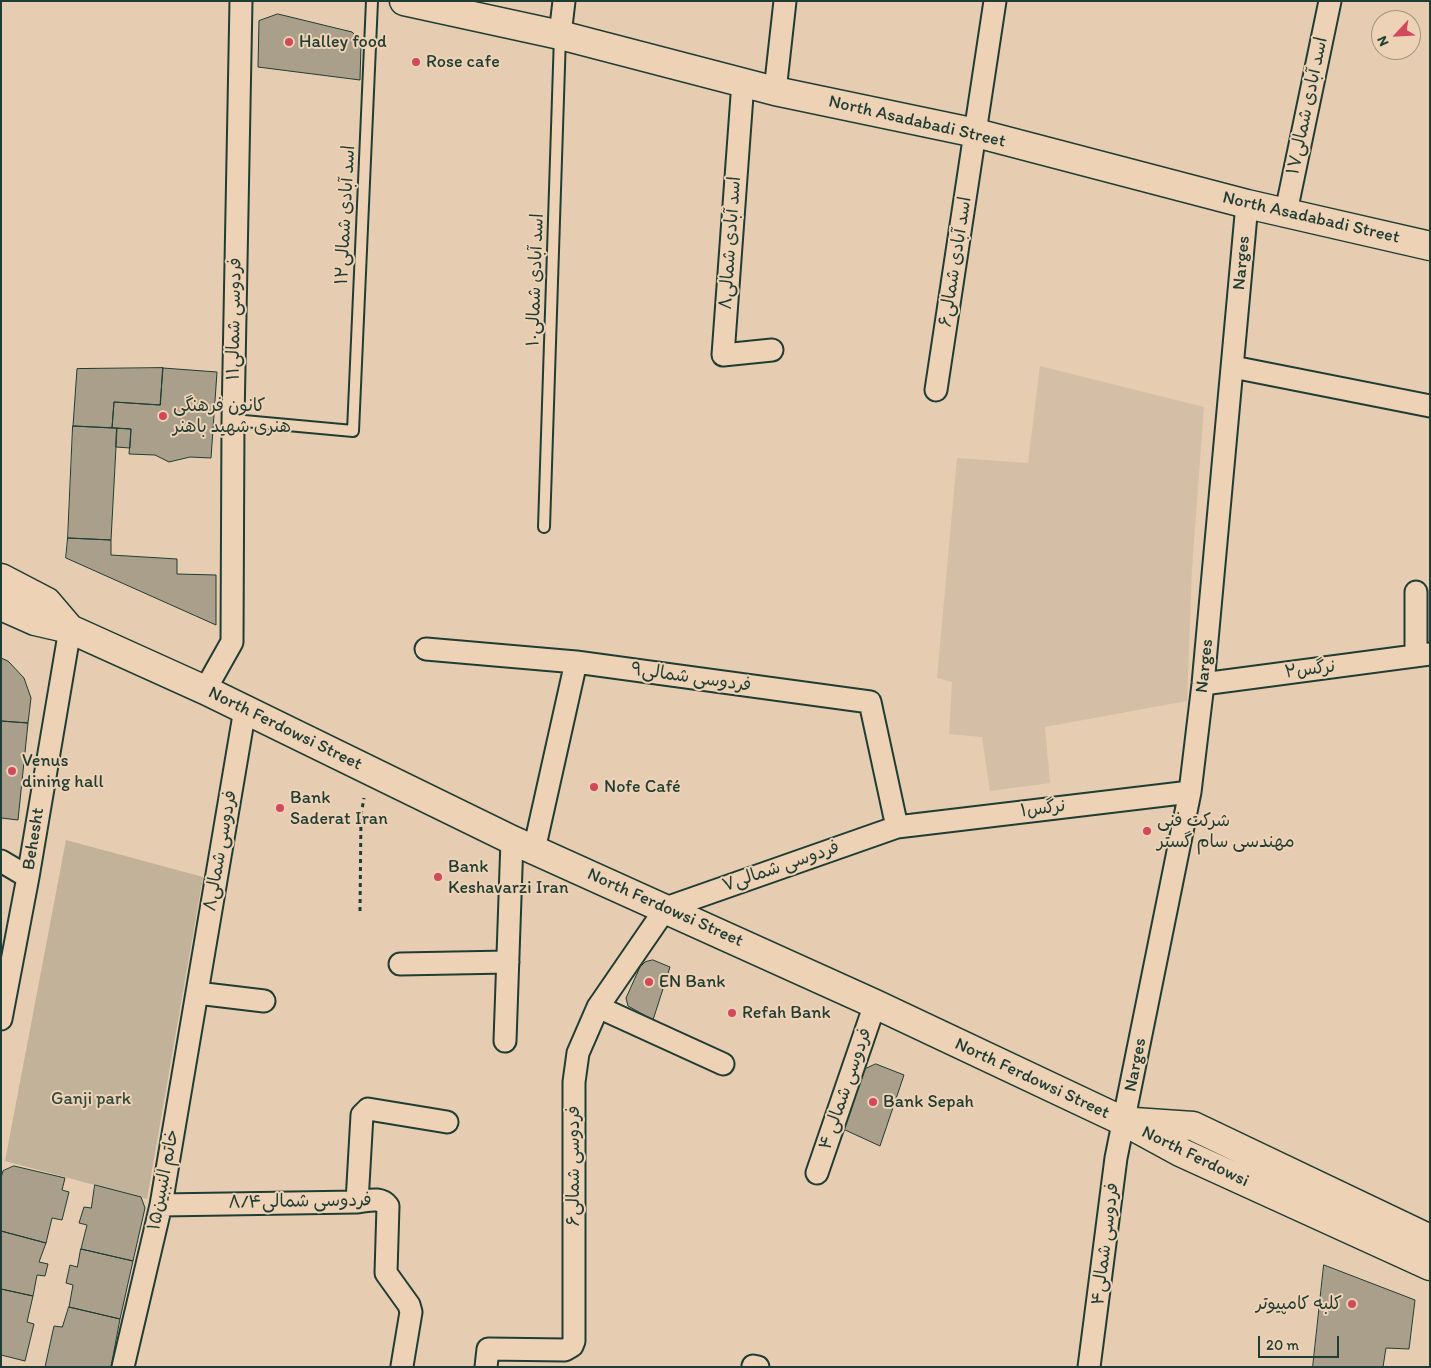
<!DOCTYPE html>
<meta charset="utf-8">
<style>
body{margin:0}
#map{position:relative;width:1431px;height:1368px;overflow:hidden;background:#e6ccb0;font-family:Itim,sans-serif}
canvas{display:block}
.frame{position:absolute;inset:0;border:2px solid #1f3d34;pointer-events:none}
.north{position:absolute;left:1371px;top:10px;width:50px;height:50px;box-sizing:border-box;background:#eed2b5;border:1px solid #9b9681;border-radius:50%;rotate:245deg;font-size:14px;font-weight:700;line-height:20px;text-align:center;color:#1f3d34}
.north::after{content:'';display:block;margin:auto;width:18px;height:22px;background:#d1495b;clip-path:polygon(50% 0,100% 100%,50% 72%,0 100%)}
.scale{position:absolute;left:1258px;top:1336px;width:81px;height:22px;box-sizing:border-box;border:2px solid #1f3d34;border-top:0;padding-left:6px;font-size:15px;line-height:18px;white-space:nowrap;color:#1f3d34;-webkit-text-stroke:4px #eed2b5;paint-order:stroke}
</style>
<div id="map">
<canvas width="1431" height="1368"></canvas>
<div class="frame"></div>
<div class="north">N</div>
<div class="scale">20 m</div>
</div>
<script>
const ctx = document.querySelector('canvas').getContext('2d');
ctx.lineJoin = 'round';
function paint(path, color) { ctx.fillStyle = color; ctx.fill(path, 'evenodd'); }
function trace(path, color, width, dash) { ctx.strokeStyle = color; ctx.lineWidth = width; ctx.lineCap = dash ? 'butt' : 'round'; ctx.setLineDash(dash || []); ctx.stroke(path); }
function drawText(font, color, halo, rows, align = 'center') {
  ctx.font = font + ' Itim,"Playpen Sans Arabic",sans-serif'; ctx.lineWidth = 4; ctx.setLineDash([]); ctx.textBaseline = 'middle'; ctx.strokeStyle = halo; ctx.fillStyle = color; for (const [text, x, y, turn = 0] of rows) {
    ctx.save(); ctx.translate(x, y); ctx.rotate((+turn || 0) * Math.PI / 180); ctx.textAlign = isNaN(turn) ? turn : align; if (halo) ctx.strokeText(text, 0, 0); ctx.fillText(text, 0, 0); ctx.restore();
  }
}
paint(new Path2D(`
 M1040 366 1204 407 1192 568 1187 701 1045 727 1050 783 990 791 982 737 949 734 952 682 937 678 957 458 1028 463Z`), '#d4bea5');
paint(new Path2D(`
 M66 840 203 877 147 1199 5 1161Z`), '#c1b299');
const building = new Path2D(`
 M278 14 352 32 358 38 361 45 360 80 258 67 259 21Z
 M163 368 217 372 211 458 190 457 169 462 155 455 129 454 131 429 112 428 114 402 160 405Z
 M163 368 160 405 114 402 112 428 73 426 77 369Z
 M73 426 117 428 111 540 68 538Z
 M117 428 131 429 130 448 116 447Z
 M68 538 111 540V555L177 559V574L216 575V625L66 558Z
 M1 658 8 661 24 678 31 698 28 723 1 721Z
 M1 721 28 723 18 820 1 818Z
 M653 960 670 967 653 1020 628 1006 626 998 640 967 645 962Z
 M876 1064 904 1075 880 1146 843 1129 863 1070Z
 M14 1166 65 1178 62 1190 69 1192 62 1220 52 1218 46 1243 1 1231V1178L3 1171Z
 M95 1185 141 1197 145 1208 133 1261 81 1249 87 1225 79 1223 84 1207 91 1208Z
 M1 1231 46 1243 39 1262 48 1264 45 1276 37 1275 33 1296 1 1289Z
 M81 1249 133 1261 120 1319 69 1307 73 1285 66 1283 70 1265 77 1267Z
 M1324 1265 1415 1300 1409 1349 1386 1348 1383 1367H1313Z
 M1 1289 33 1296 27 1322 34 1324 25 1361 1 1355Z
 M69 1307 120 1319 111 1367H45L54 1326 62 1327Z`);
paint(building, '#a99f8a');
trace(building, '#1f3d34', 1);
const lane = new Path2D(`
 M233 420 353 431 372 1
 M544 527 560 36`);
const street = new Path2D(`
 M560 35 564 1
 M743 82 723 355 772 350
 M775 91 785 1
 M1286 212 1330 1
 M1233 367 1430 406
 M936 390 995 1
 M426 649 576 662
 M1416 656V592
 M1203 684 1430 654
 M205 690 232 642 233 420 241 1
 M534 850 576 662 870 702 897 827
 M1 861 28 877
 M400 964 508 962
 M197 993 264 1001
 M598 1007 723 1064
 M1 1019 28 877 70 629
 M505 1041 512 840
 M817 1173 875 1004
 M357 1202 362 1115 368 1109 447 1122
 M161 1205 357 1202C368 1201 380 1196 388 1206L386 1273 409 1305 411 1312 402 1366
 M753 1366 758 1367
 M123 1367 161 1205 245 709
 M486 1367 488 1349 565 1350 572 1346 574 1341V1082L578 1053 598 1007 666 908 897 827 1190 792
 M1089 1367 1116 1158 1190 792 1203 684 1247 204`);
const secondary = new Path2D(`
 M404 1 560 35 775 91 976 133 1247 204 1430 246`);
const primary = new Path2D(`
 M1 578 47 602 70 629
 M1 606 35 621 70 629 205 690 512 840 875 1004 1125 1122 1180 1152 1430 1266
 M1134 1122 1193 1126 1430 1239`);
trace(lane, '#1f3d34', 14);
trace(street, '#1f3d34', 25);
trace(secondary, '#1f3d34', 31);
trace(primary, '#1f3d34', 31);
trace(new Path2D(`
 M360 911 361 815 364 798`), '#1f3d34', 3, [4, 4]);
trace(lane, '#eed2b5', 10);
trace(street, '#eed2b5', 21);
trace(secondary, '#eed2b5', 28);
trace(primary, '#eed2b5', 28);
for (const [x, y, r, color] of [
 [289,42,5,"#d1495b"],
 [416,62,5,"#d1495b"],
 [163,416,5,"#d1495b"],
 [12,771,5,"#d1495b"],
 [594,787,5,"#d1495b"],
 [280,808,5,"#d1495b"],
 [1147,831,5,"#d1495b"],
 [438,877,5,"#d1495b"],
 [649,982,5,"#d1495b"],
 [732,1013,5,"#d1495b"],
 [873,1102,5,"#d1495b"],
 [1352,1304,5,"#d1495b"]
]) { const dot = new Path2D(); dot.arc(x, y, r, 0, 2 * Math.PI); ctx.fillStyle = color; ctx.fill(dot); trace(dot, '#eed2b5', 2); }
drawText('18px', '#1f3d34', '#eed2b5', [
 ["Halley food",299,42],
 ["Rose cafe",426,62],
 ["کانون فرهنگی",173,406],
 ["هنری شهید باهنر",173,427],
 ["Venus",22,761],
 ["dining hall",22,782],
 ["Nofe Café",604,787],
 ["Bank",290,798],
 ["Saderat Iran",290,819],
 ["شرکت فنی",1157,821],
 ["مهندسی سام گستر",1157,842],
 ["Bank",448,867],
 ["Keshavarzi Iran",448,888],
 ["EN Bank",659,982],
 ["Refah Bank",742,1013],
 ["Bank Sepah",883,1102],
 ["کلبه کامپیوتر",1342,1304,"right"]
], 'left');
drawText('18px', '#1f3d34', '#eed2b5', [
 ["اسد آبادی شمالی۱۷",1308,106,-78],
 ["North Asadabadi Street",917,122,13],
 ["اسد آبادی شمالی۱۲",346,215,-87],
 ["North Asadabadi Street",1311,218,13],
 ["اسد آبادی شمالی۸",731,243,-86],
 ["اسد آبادی شمالی۶",956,262,-81],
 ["Narges",1242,263,-85],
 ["اسد آبادی شمالی۱۰",536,280,-88],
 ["فردوسی شمالی۱۱",235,319,-89],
 ["Narges",1205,666,-84],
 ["نرگس۲",1310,670,-7],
 ["فردوسی شمالی۹",691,678,8],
 ["North Ferdowsi Street",285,729,26],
 ["نرگس۱",1043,809,-7],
 ["Behesht",34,839,-81],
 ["فردوسی شمالی۸",221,851,-80],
 ["فردوسی شمالی۷",781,867,-19],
 ["North Ferdowsi Street",665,908,24],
 ["Narges",1136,1065,-79],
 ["North Ferdowsi Street",1032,1079,25],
 ["فردوسی شمالی ۴",846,1089,-71],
 ["North Ferdowsi",1195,1157,26],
 ["فردوسی شمالی۶",574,1166,-90],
 ["خاتم النببین۱۵",164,1180,-79],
 ["فردوسی شمالی۸/۴",300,1202,-1],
 ["فردوسی شمالی۴",1106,1244,-83]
]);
drawText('18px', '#2f493e', '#eed2b5', [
 ["Ganji park",91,1099]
]);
</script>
